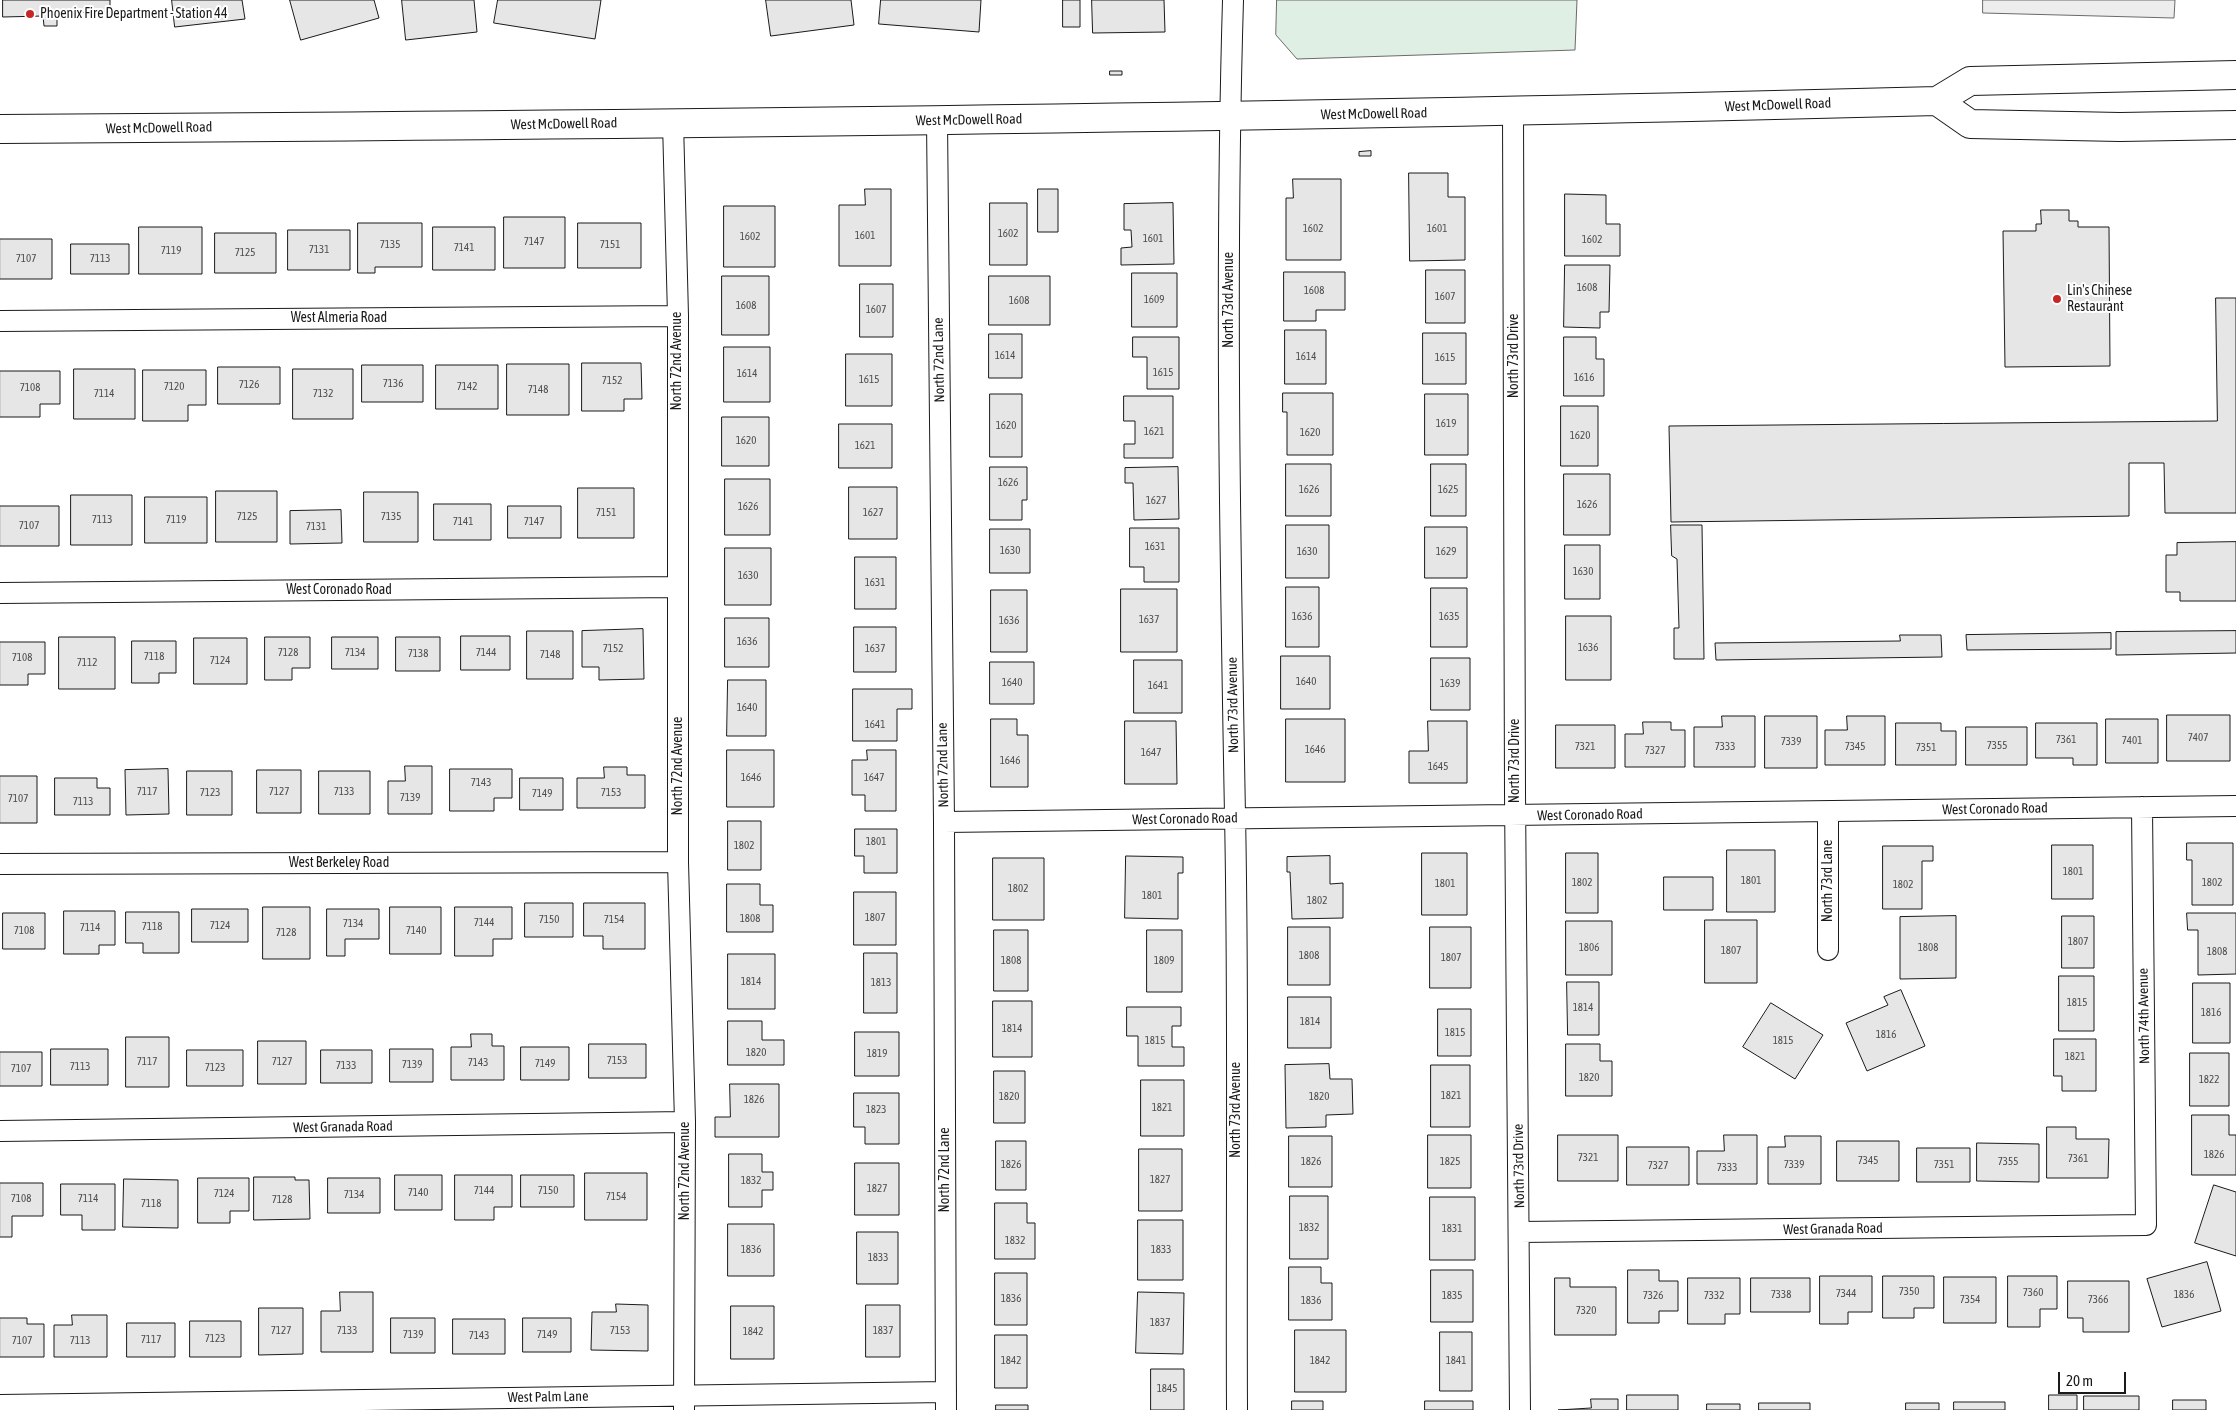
<!DOCTYPE html>
<style>
body{margin:0}
#map{position:relative;width:2236px;height:1410px;overflow:hidden;background:#fff;font-family:"Asap Condensed",sans-serif}
canvas{display:block}
.scale{position:absolute;left:2058px;top:1372px;width:68px;height:22px;box-sizing:border-box;border:2px solid #1a1a1a;border-top:0;padding-left:6px;font-size:15px;line-height:18px;white-space:nowrap;color:#1a1a1a;-webkit-text-stroke:4px #fff;paint-order:stroke}
</style>
<div id="map">
<canvas width="2236" height="1410"></canvas>
<div class="scale">20 m</div>
</div>
<script>
const ctx = document.querySelector('canvas').getContext('2d');
ctx.lineJoin = 'round';
function paint(path, color) { ctx.fillStyle = color; ctx.fill(path, 'evenodd'); }
function trace(path, color, width, dash) { ctx.strokeStyle = color; ctx.lineWidth = width; ctx.lineCap = dash ? 'butt' : 'round'; ctx.setLineDash(dash || []); ctx.stroke(path); }
function drawText(font, color, halo, rows, align = 'center') {
  ctx.font = font + ' "Asap Condensed",sans-serif'; ctx.lineWidth = 4; ctx.setLineDash([]); ctx.textBaseline = 'middle'; ctx.strokeStyle = halo; ctx.fillStyle = color; for (const [text, x, y, turn = 0] of rows) {
    ctx.save(); ctx.translate(x, y); ctx.rotate((+turn || 0) * Math.PI / 180); ctx.textAlign = isNaN(turn) ? turn : align; if (halo) ctx.strokeText(text, 0, 0); ctx.fillText(text, 0, 0); ctx.restore();
  }
}
const green = new Path2D(`
 M1277 0H1577L1575 50 1297 59 1276 35Z`);
paint(green, '#e0efe3');
trace(green, '#6a6a6a', 1);
const parking = new Path2D(`
 M1983 0H2175L2174 18 1983 13Z`);
paint(parking, '#ededed');
trace(parking, '#6a6a6a', 1);
const building = new Path2D(`
 M3 0H110V12L57 13V26H44L43 16 3 17Z
 M172 0H242L245 19 175 27Z
 M290 0H374L379 18 301 40Z
 M402 0H474L477 32 406 40Z
 M498 0H601L595 39 494 23Z
 M766 0H851L854 25 771 36Z
 M881 0H981L979 32 879 24Z
 M1063 0H1080V27H1063Z
 M1092 0H1164L1165 32 1093 33Z
 M1110 71H1122V75H1110Z
 M1371 151V156H1359V152Z
 M1409 173H1448V197H1465V260L1410 261Z
 M1293 179H1341V260H1286V198H1293Z
 M865 189H891V266H839V205H865Z
 M1038 189H1058V232H1038Z
 M1565 194 1606 195V224H1620V256H1565Z
 M990 203H1027V265H990Z
 M1173 203 1174 264 1121 265V248L1132 247 1131 230H1124V204Z
 M724 206H775V267H724Z
 M2041 210H2069V221H2078V227H2109L2110 366 2005 367 2003 231H2036V224H2041Z
 M504 217H565V268H504Z
 M358 223H422V267H375V273H358Z
 M578 223H641V268H578Z
 M139 227H202V274H139Z
 M433 227H495V270H433Z
 M288 230H350V270H288Z
 M215 233H276V273H215Z
 M0 239H52V279H0Z
 M71 244H129V274H71Z
 M1565 265H1610L1609 312H1600V328L1564 327Z
 M1426 270H1465V323H1426Z
 M1284 272H1345V310H1316V321H1284Z
 M1132 273H1177V327H1132Z
 M722 276H769V335H722Z
 M989 276H1050V325H989Z
 M860 284H893V337H860Z
 M2216 298H2236V513H2165L2164 463H2129V516L1671 522 1669 426 2217 421Z
 M1285 330H1326V384H1285Z
 M1423 333H1466V384H1423Z
 M989 334H1022V378H989Z
 M1133 337H1179V389H1147V357H1133Z
 M1564 337H1596V359H1604V396H1564Z
 M724 347H770V402H724Z
 M846 354H892V406H846Z
 M582 363H641L642 399H624V411H582Z
 M507 364H569V415H507Z
 M362 365H423V402H362Z
 M436 365H498V409H436Z
 M218 367H280V404H218Z
 M74 369H135V419H74Z
 M293 369H353V419H293Z
 M143 370H206V405H188V421H143Z
 M0 371H60V404H40V417H0Z
 M1283 393H1333V455H1287V412H1283Z
 M990 394H1022V457H990Z
 M1425 394H1468V455H1425Z
 M1124 396H1173V458H1124V444H1135V421H1124Z
 M1561 406H1598V466H1561Z
 M722 417H769V466H722Z
 M839 424H892V468H839Z
 M1286 464H1331V516H1286Z
 M1431 464H1466V516H1431Z
 M990 467H1027V500H1022V520H990Z
 M1178 467 1179 519 1134 520 1133 483H1125V468Z
 M1564 474H1610V535H1564Z
 M725 479H770V535H725Z
 M849 487H897V539H849Z
 M578 488H634V538H578Z
 M216 491H277V542H216Z
 M364 492H418V542H364Z
 M71 495H132V545H71Z
 M145 497H207V543H145Z
 M434 504H491V540H434Z
 M0 506H59V546H0Z
 M508 506H561V538H508Z
 M341 510 342 543 290 544V511Z
 M1286 525H1329V578H1286Z
 M1671 525H1702L1704 659H1674V628H1679L1677 559 1672 556Z
 M1425 527H1467V578H1425Z
 M1130 528H1179V582H1144V567H1130Z
 M990 529H1030V573H990Z
 M2236 542V601H2180V592H2166V555H2177V543Z
 M1565 545H1600V599H1565Z
 M725 548H771V605H725Z
 M855 557H896V609H855Z
 M1286 587H1319V647H1286Z
 M1431 588H1467V647H1431Z
 M1121 589H1177V652H1121Z
 M991 590H1027V652H991Z
 M1566 616H1611V680H1566Z
 M725 618H769V667H725Z
 M854 627H896V672H854Z
 M643 629 644 679 599 680V667H582V631Z
 M527 631H573V679H527Z
 M2236 631V653L2116 655V632Z
 M2111 633V649L1967 650 1966 635Z
 M1900 635H1941L1942 657 1716 660 1715 643 1900 641Z
 M461 636H510V670H461Z
 M59 637H115V689H59Z
 M265 637H310V668H292V680H265Z
 M332 637H378V669H332Z
 M396 637H440V671H396Z
 M194 638H247V684H194Z
 M132 641H176V673H159V683H132Z
 M0 642H45V674H28V685H0Z
 M1281 656H1330V709H1281Z
 M1431 658H1470V710H1431Z
 M1134 660H1182V713H1134Z
 M990 662H1034V704H990Z
 M728 680H766V736H727Z
 M853 689H912V709H897V741H853Z
 M2167 715H2230V761H2167Z
 M1722 716H1755V767H1694V727H1722Z
 M1765 716H1817V768H1765Z
 M1847 716H1885V765H1825V730H1847Z
 M991 719H1017V735H1028V787H991Z
 M1286 719H1345V782H1286Z
 M2106 719H2158V763H2106Z
 M1125 721H1176L1177 784H1125Z
 M1428 721H1467V783H1409V751H1428Z
 M1643 722H1671V730H1685V767H1625V734H1643Z
 M1896 723H1941V731H1956V765H1896Z
 M2036 723H2097V765H2073V758H2036Z
 M1556 725H1615V768H1556Z
 M1966 727H2027V765H1966Z
 M727 750H774V807H727Z
 M867 750H896V811H865V795H852V760H867Z
 M405 766H432V814H388V781H405Z
 M604 767H627V775H645V808H577V778H604Z
 M168 769 169 814 126 815 125 770Z
 M450 769H512V798H494V811H450Z
 M257 770H301V813H257Z
 M187 771H232V815H187Z
 M319 771H370V814H319Z
 M0 776H37V823H0Z
 M55 778H97V788H110V815H55Z
 M520 778H563V810H520Z
 M728 821H761V870H728Z
 M855 829H897V873H864V856H855Z
 M2187 843H2233V905H2192V860H2187Z
 M2052 845H2093V899H2052Z
 M1883 846H1933V861H1922V909H1883Z
 M1727 850H1775V912H1727Z
 M1422 853H1467V915H1422Z
 M1566 853H1598V913H1566Z
 M1126 856 1183 857V873H1178V919L1125 918Z
 M1330 856V884L1343 883V918L1292 919 1290 872H1287V857Z
 M993 858H1044V920H993Z
 M1664 877H1713V910H1664Z
 M727 884H760V905H773V932H727Z
 M854 892H896V945H854Z
 M525 903H573V937H525Z
 M584 903H645V949H603V936H584Z
 M263 907H310V959H263Z
 M390 907H441V954H390Z
 M455 907H512V939H493V956H455Z
 M192 909H248V942H192Z
 M327 909H379V939H345V956H327Z
 M64 911H115V945H99V954H64Z
 M126 912H179V953H143V943H126Z
 M3 913H45V949H3Z
 M2187 913H2236V974L2198 975V930H2188Z
 M1956 916V978L1900 979V917Z
 M2062 916H2094V968H2062Z
 M1705 920H1757V983H1705Z
 M1566 921H1612V975H1566Z
 M1288 927H1330V985H1288Z
 M1430 927H1471V988H1430Z
 M994 930H1028V991H994Z
 M1147 930H1182V992H1147Z
 M864 953H897V1013H864Z
 M728 954H775V1009H728Z
 M2059 976H2094V1031H2059Z
 M1567 982H1599V1035H1568Z
 M2193 983H2230V1043H2193Z
 M1901 990 1925 1046 1867 1071 1846 1023 1888 1005 1884 997Z
 M1288 997H1331V1048H1288Z
 M993 1001H1032V1057H993Z
 M1771 1003 1823 1035 1795 1079 1743 1047Z
 M1127 1007H1181V1026H1172V1047H1184V1066H1138V1036H1127Z
 M1438 1009H1471V1056H1438Z
 M728 1021H762V1040H784V1065H728Z
 M855 1032H899V1076H855Z
 M471 1034H492V1046H504V1080H451V1047H471Z
 M126 1037H169V1087H126Z
 M2054 1039H2096V1091H2062V1076H2054Z
 M258 1041H306V1084H258Z
 M589 1044H646V1078H589Z
 M1566 1044H1600V1061H1612V1096H1566Z
 M521 1047H569V1080H521Z
 M51 1049H108V1085H51Z
 M390 1049H433V1082H390Z
 M187 1050H243V1086H187Z
 M321 1050H372V1083H321Z
 M0 1052H42V1086H0Z
 M2190 1053H2229V1106H2190Z
 M1329 1064 1330 1079H1352L1353 1114 1326 1115V1127L1286 1128 1285 1065Z
 M1431 1065H1470V1127H1431Z
 M994 1071H1025V1123H994Z
 M1141 1080H1184V1136H1141Z
 M730 1084H779V1137H715V1117H730Z
 M854 1093H899V1144H865V1127H854Z
 M2192 1115H2229V1135H2236V1175H2192Z
 M2047 1127H2076V1139H2109L2108 1178H2047Z
 M1428 1135H1471V1188H1428Z
 M1558 1135H1618V1181H1558Z
 M1724 1135H1757V1184H1697V1151H1724Z
 M1289 1136H1332V1187H1289Z
 M1785 1136H1821V1184H1768V1147H1785Z
 M996 1141H1026V1190H996Z
 M1837 1141H1899V1181H1837Z
 M1977 1143 2039 1144V1182L1977 1181Z
 M1627 1147H1689V1185H1627Z
 M1917 1148H1970V1182H1917Z
 M1139 1149H1182V1211H1139Z
 M729 1154H762V1172H773V1190H762V1207H729Z
 M855 1163H899V1215H855Z
 M585 1173H647V1220H585Z
 M395 1175H442V1210H395Z
 M455 1175H512V1207H494V1220H455Z
 M521 1175H574V1207H521Z
 M254 1177H295V1180H309L310 1219 254 1220Z
 M198 1178H249V1211H230V1223H198Z
 M328 1178H380V1213H328Z
 M124 1179 178 1180V1228L123 1227Z
 M0 1183H43V1216H12V1237H0Z
 M61 1184H115V1230H82V1215H61Z
 M2214 1185 2236 1192V1256L2195 1243Z
 M1290 1196H1328V1259H1290Z
 M1430 1197H1475V1260H1430Z
 M995 1203H1027V1223H1035V1259H995Z
 M1138 1220H1183V1280H1138Z
 M728 1224H774V1276H728Z
 M857 1232H898V1284H857Z
 M2207 1262 2221 1311 2162 1327 2147 1279Z
 M1289 1267H1321V1283H1332V1320H1289Z
 M1431 1270H1473V1322H1431Z
 M1628 1270H1659V1281H1678V1311H1659V1323H1628Z
 M995 1273H1027V1325H995Z
 M1820 1276H1872V1312H1848V1324H1820Z
 M1883 1276H1934V1308H1914V1318H1883Z
 M2008 1276H2057V1309H2040V1327H2008Z
 M1944 1277H1996V1323H1944Z
 M1555 1278H1570V1287H1616V1335H1555Z
 M1688 1278H1740V1314H1725V1324H1688Z
 M1751 1278H1810V1312H1751Z
 M2068 1281H2129V1332H2083V1318H2068Z
 M340 1292H373V1352H321V1311H340Z
 M1138 1292 1184 1293 1183 1354 1136 1353Z
 M616 1304 648 1305V1351L591 1350 592 1312H616Z
 M866 1305H900V1357H866Z
 M731 1306H774V1359H731Z
 M259 1308H303V1354L259 1355Z
 M72 1315H107V1357H54V1325H72Z
 M0 1318H27V1324H44V1357H0Z
 M391 1318H435V1353H391Z
 M523 1318H571V1352H523Z
 M453 1319H505V1354H453Z
 M190 1321H241V1357H190Z
 M127 1323H175V1357H127Z
 M1295 1330H1346V1392H1295Z
 M1440 1332H1472V1391H1440Z
 M995 1335H1027V1388H995Z
 M1151 1369H1184V1410H1151Z
 M1627 1395H1678V1410H1627Z
 M2049 1395H2077V1410H2049Z
 M2084 1396H2139V1410H2084Z
 M1591 1399H1618V1410H1558L1591 1408Z
 M2173 1400H2206V1410H2173Z
 M1292 1401H1323V1410H1292Z
 M1425 1401H1473V1410H1425Z
 M1954 1402H2005V1410H1954Z
 M1759 1403H1810V1410H1759Z
 M1906 1403H1939V1410H1906Z
 M1707 1404H1740V1410H1707Z
 M996 1405H1028V1410H996Z`);
paint(building, '#e6e6e6');
trace(building, '#1a1a1a', 1);
const street = new Path2D(`
 M1233 0C1225 271 1230 543 1235 815 1239 1013 1236 1212 1237 1410
 M1513 111 1515 793 1520 1410
 M937 120 944 822 946 1410
 M673 122 678 316V862L685 1122 684 1410
 M0 321 678 316
 M0 593 678 587
 M1828 812V950
 M944 822 2236 806
 M0 864 678 862
 M0 1131 685 1122
 M1520 1232 2146 1225 2142 807
 M0 1405 946 1392`);
const primary = new Path2D(`
 M1937 101 1970 124 2120 127 2236 125
 M0 129C646 125 1291 118 1937 101L1970 81 2236 75`);
trace(street, '#1a1a1a', 22);
trace(primary, '#1a1a1a', 30);
trace(street, '#fff', 20);
trace(primary, '#fff', 28);
for (const [x, y, r, color] of [
 [30,14,5,"#c62828"],
 [2057,299,5,"#c62828"]
]) { const dot = new Path2D(); dot.arc(x, y, r, 0, 2 * Math.PI); ctx.fillStyle = color; ctx.fill(dot); trace(dot, '#fff', 2); }
drawText('11px', '#4d4d4d', null, [
 ["1602",1313,229],
 ["1601",1437,229],
 ["1602",1008,234],
 ["1601",865,236],
 ["1602",750,237],
 ["1601",1153,239],
 ["1602",1592,240],
 ["7147",534,242],
 ["7135",390,245],
 ["7151",610,245],
 ["7141",464,248],
 ["7131",319,250],
 ["7119",171,251],
 ["7125",245,253],
 ["7107",26,259],
 ["7113",100,259],
 ["1608",1587,288],
 ["1608",1314,291],
 ["1607",1445,297],
 ["1609",1154,300],
 ["1608",1019,301],
 ["1608",746,306],
 ["1607",876,310],
 ["1614",1005,356],
 ["1614",1306,357],
 ["1615",1445,358],
 ["1615",1163,373],
 ["1614",747,374],
 ["1616",1584,378],
 ["1615",869,380],
 ["7152",612,381],
 ["7136",393,384],
 ["7126",249,385],
 ["7120",174,387],
 ["7142",467,387],
 ["7108",30,388],
 ["7148",538,390],
 ["7114",104,394],
 ["7132",323,394],
 ["1619",1446,424],
 ["1620",1006,426],
 ["1621",1154,432],
 ["1620",1310,433],
 ["1620",1580,436],
 ["1620",746,441],
 ["1621",865,446],
 ["1626",1008,483],
 ["1626",1309,490],
 ["1625",1448,490],
 ["1627",1156,501],
 ["1626",1587,505],
 ["1626",748,507],
 ["7151",606,513],
 ["1627",873,513],
 ["7125",247,517],
 ["7135",391,517],
 ["7113",102,520],
 ["7119",176,520],
 ["7141",463,522],
 ["7147",534,522],
 ["7107",29,526],
 ["7131",316,527],
 ["1631",1155,547],
 ["1630",1010,551],
 ["1630",1307,552],
 ["1629",1446,552],
 ["1630",1583,572],
 ["1630",748,576],
 ["1631",875,583],
 ["1636",1302,617],
 ["1635",1449,617],
 ["1637",1149,620],
 ["1636",1009,621],
 ["1636",747,642],
 ["1636",1588,648],
 ["7152",613,649],
 ["1637",875,649],
 ["7128",288,653],
 ["7134",355,653],
 ["7144",486,653],
 ["7138",418,654],
 ["7148",550,655],
 ["7118",154,657],
 ["7108",22,658],
 ["7124",220,661],
 ["7112",87,663],
 ["1640",1306,682],
 ["1640",1012,683],
 ["1639",1450,684],
 ["1641",1158,686],
 ["1640",747,708],
 ["1641",875,725],
 ["7407",2198,738],
 ["7361",2066,740],
 ["7401",2132,741],
 ["7339",1791,742],
 ["7355",1997,746],
 ["7321",1585,747],
 ["7333",1725,747],
 ["7345",1855,747],
 ["7351",1926,748],
 ["1646",1315,750],
 ["7327",1655,751],
 ["1647",1151,753],
 ["1646",1010,761],
 ["1645",1438,767],
 ["1646",751,778],
 ["1647",874,778],
 ["7143",481,783],
 ["7117",147,792],
 ["7127",279,792],
 ["7133",344,792],
 ["7123",210,793],
 ["7153",611,793],
 ["7149",542,794],
 ["7139",410,798],
 ["7107",18,799],
 ["7113",83,802],
 ["1801",876,842],
 ["1802",744,846],
 ["1801",2073,872],
 ["1801",1751,881],
 ["1802",1582,883],
 ["1802",2212,883],
 ["1801",1445,884],
 ["1802",1903,885],
 ["1802",1018,889],
 ["1801",1152,896],
 ["1802",1317,901],
 ["1807",875,918],
 ["1808",750,919],
 ["7150",549,920],
 ["7154",614,920],
 ["7144",484,923],
 ["7134",353,924],
 ["7124",220,926],
 ["7118",152,927],
 ["7114",90,928],
 ["7108",24,931],
 ["7140",416,931],
 ["7128",286,933],
 ["1807",2078,942],
 ["1806",1589,948],
 ["1808",1928,948],
 ["1807",1731,951],
 ["1808",2217,952],
 ["1808",1309,956],
 ["1807",1451,958],
 ["1808",1011,961],
 ["1809",1164,961],
 ["1814",751,982],
 ["1813",881,983],
 ["1815",2077,1003],
 ["1814",1583,1008],
 ["1816",2211,1013],
 ["1814",1310,1022],
 ["1814",1012,1029],
 ["1815",1455,1033],
 ["1816",1886,1035],
 ["1815",1155,1041],
 ["1815",1783,1041],
 ["1820",756,1053],
 ["1819",877,1054],
 ["1821",2075,1057],
 ["7153",617,1061],
 ["7117",147,1062],
 ["7127",282,1062],
 ["7143",478,1063],
 ["7149",545,1064],
 ["7139",412,1065],
 ["7133",346,1066],
 ["7113",80,1067],
 ["7123",215,1068],
 ["7107",21,1069],
 ["1820",1589,1078],
 ["1822",2209,1080],
 ["1821",1451,1096],
 ["1820",1009,1097],
 ["1820",1319,1097],
 ["1826",754,1100],
 ["1821",1162,1108],
 ["1823",876,1110],
 ["1826",2214,1155],
 ["7321",1588,1158],
 ["7361",2078,1159],
 ["7345",1868,1161],
 ["1826",1311,1162],
 ["1825",1450,1162],
 ["7355",2008,1162],
 ["1826",1011,1165],
 ["7339",1794,1165],
 ["7351",1944,1165],
 ["7327",1658,1166],
 ["7333",1727,1168],
 ["1827",1160,1180],
 ["1832",751,1181],
 ["1827",877,1189],
 ["7144",484,1191],
 ["7150",548,1191],
 ["7140",418,1193],
 ["7124",224,1194],
 ["7134",354,1195],
 ["7154",616,1197],
 ["7108",21,1199],
 ["7114",88,1199],
 ["7128",282,1200],
 ["7118",151,1204],
 ["1832",1309,1228],
 ["1831",1452,1229],
 ["1832",1015,1241],
 ["1836",751,1250],
 ["1833",1161,1250],
 ["1833",878,1258],
 ["7350",1909,1292],
 ["7360",2033,1293],
 ["7344",1846,1294],
 ["7338",1781,1295],
 ["1836",2184,1295],
 ["1835",1452,1296],
 ["7326",1653,1296],
 ["7332",1714,1296],
 ["1836",1011,1299],
 ["7354",1970,1300],
 ["7366",2098,1300],
 ["1836",1311,1301],
 ["7320",1586,1311],
 ["1837",1160,1323],
 ["7127",281,1331],
 ["7133",347,1331],
 ["7153",620,1331],
 ["1837",883,1331],
 ["1842",753,1332],
 ["7139",413,1335],
 ["7149",547,1335],
 ["7143",479,1336],
 ["7123",215,1339],
 ["7117",151,1340],
 ["7107",22,1341],
 ["7113",80,1341],
 ["1842",1011,1361],
 ["1842",1320,1361],
 ["1841",1456,1361],
 ["1845",1167,1389]
]);
drawText('14px', '#1a1a1a', '#fff', [
 ["Phoenix Fire Department - Station 44",40,14],
 ["Lin's Chinese",2067,291],
 ["Restaurant",2067,307]
], 'left');
drawText('14px', '#1a1a1a', '#fff', [
 ["West McDowell Road",1778,105,-2],
 ["West McDowell Road",1374,114,-1],
 ["West McDowell Road",969,120,-1],
 ["West McDowell Road",564,124,-1],
 ["West McDowell Road",159,128,-1],
 ["North 73rd Avenue",1229,300,-90],
 ["West Almeria Road",339,318],
 ["North 73rd Drive",1514,356,-90],
 ["North 72nd Lane",939,360,-91],
 ["North 72nd Avenue",677,361,-90],
 ["West Coronado Road",339,590],
 ["North 73rd Avenue",1233,705,-91],
 ["North 73rd Drive",1515,761,-90],
 ["North 72nd Lane",943,765,-91],
 ["North 72nd Avenue",678,766,-90],
 ["West Coronado Road",1995,809,-1],
 ["West Coronado Road",1590,815,-1],
 ["West Coronado Road",1185,819,-1],
 ["West Berkeley Road",339,863],
 ["North 73rd Lane",1828,881,-90],
 ["North 74th Avenue",2144,1016,-91],
 ["North 73rd Avenue",1236,1110,-90],
 ["West Granada Road",343,1127,-1],
 ["North 73rd Drive",1519,1166,-91],
 ["North 72nd Lane",945,1170,-90],
 ["North 72nd Avenue",685,1171,-90],
 ["West Granada Road",1833,1229,-1],
 ["West Palm Lane",548,1397,-1]
]);
</script>
